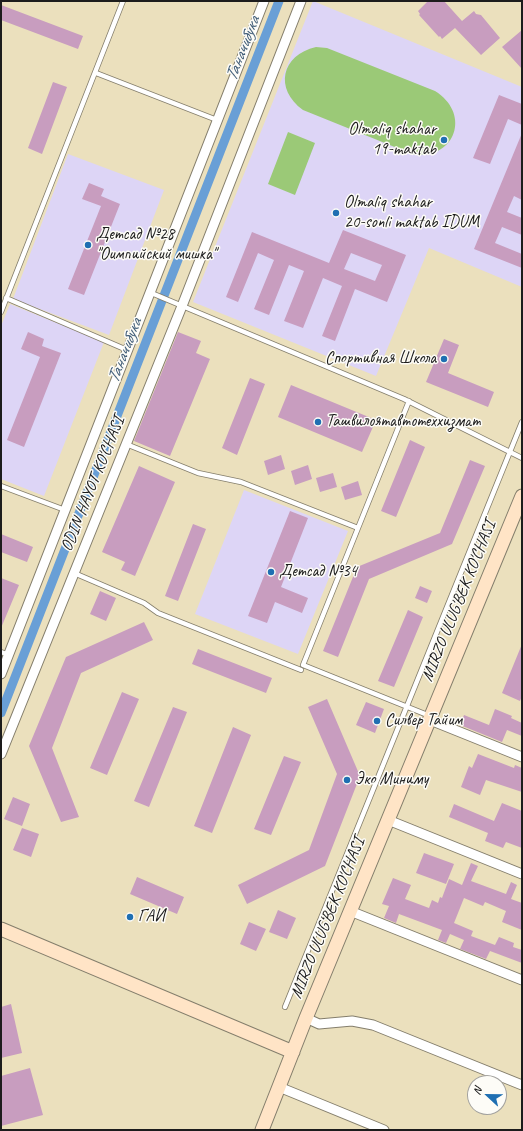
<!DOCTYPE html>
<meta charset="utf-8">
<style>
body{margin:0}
#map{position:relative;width:523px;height:1131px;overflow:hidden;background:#ebe0bd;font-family:Caveat,sans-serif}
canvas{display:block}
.frame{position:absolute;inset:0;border:2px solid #1c1c1c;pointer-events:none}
.north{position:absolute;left:467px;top:1075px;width:40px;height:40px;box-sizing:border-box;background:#fdfcf7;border:1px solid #a3a29f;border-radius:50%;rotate:292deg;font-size:11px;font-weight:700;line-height:16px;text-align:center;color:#1c1c1c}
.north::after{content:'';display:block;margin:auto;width:14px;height:18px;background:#1f6fb2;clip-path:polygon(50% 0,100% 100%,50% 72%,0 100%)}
</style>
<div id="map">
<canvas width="523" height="1131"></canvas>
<div class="frame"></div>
<div class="north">N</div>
</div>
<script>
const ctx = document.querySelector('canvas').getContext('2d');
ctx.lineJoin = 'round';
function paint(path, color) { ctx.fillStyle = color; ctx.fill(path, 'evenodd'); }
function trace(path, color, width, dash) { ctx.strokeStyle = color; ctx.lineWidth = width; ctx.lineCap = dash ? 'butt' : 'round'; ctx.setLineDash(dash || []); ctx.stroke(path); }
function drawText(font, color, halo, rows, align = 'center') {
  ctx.font = font + ' Caveat,sans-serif'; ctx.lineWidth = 3; ctx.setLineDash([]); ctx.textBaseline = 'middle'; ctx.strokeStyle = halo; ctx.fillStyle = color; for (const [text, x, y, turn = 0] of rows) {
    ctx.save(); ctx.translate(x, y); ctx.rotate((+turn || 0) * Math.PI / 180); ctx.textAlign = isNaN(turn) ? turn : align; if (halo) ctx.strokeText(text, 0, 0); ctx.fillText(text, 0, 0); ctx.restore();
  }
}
paint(new Path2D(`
 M313 1 522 87V287L429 248 376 376 193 302Z
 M68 154 164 190 109 335 13 299Z
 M10 304 104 342 44 496 1 479V326Z
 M244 490 348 531 298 654 195 614Z`), '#ddd5f6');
paint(new Path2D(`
 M316 47 327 48 435 91C472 114 455 161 412 154L303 110C274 89 281 55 316 47Z
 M288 132 315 143 295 195 268 184Z`), '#9bc977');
trace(new Path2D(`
 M1 713 279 1`), '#699fd6', 9);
paint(new Path2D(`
 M428 1H444L462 21 474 11 476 14 481 15 500 38 481 55 455 28 442 39 440 36 439 37 419 15 420 14 418 11Z
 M1 5 83 36 78 49 1 20Z
 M522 30V69L502 47Z
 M53 82 67 87 42 154 28 148Z
 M499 95 522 104V125L508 119 490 164 473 158Z
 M522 133V200L514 196 507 212 522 218V235L502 227 495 243 522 254V268L474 249Z
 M89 183 104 189 101 196 120 204 84 295 68 289 101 206 82 199Z
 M343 230 406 255 387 302 355 289 335 341 322 336 342 286 323 278 303 328 284 321 304 271 289 265 269 315 254 309 274 260 258 253 238 302 226 297 252 232 329 263ZM351 253 382 265 375 281 344 269Z
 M28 332 44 339 42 346 61 353 24 447 7 440 40 357 21 349Z
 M178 332 201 341 196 353 210 359 170 456 134 441Z
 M444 339 459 345 448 373 494 392 488 407 426 382Z
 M250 378 265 384 237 455 222 448Z
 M291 385 376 420 362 452 278 417Z
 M410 440 425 447 396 517 381 511Z
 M281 455 285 469 268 475 264 461Z
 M470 460 485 466 452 544 369 579 338 657 323 651 357 567 440 533Z
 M308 465 312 479 295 485 291 471Z
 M139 466 175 482 135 576 121 570 125 562 102 552Z
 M333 473 337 487 320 492 316 478Z
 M358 481 362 495 345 500 341 487Z
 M290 511 308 518 281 587 308 598 302 613 275 602 267 623 248 616Z
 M193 524 206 529 178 601 165 596Z
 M1 534 33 547 27 562 1 552Z
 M1 578 19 585 1 628Z
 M420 586 432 591 427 603 415 598Z
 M100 591 116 598 106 621 90 614Z
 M408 610 423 617 394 687 378 681Z
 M144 622 153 640 81 673 52 748 79 817 61 822 29 746 66 657Z
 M522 644V696L520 701 502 693Z
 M198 649 272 678 266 693 192 664Z
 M122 692 139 699 107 775 90 768Z
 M327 699 360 776 325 866 247 904 238 885 309 850 337 774 308 707Z
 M366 702 384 709 375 733 356 725Z
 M173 707 187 712 149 807 134 801Z
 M495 709 512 716 511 718 522 723V736L507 730 502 742 460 725 464 715 489 725Z
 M233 727 251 735 212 833 194 826Z
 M478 754 514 768 515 765 522 768V792L486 780 480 795 461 787 469 766 472 768Z
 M284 756 301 762 271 835 254 829Z
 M13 797 30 804 22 826 4 819Z
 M502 803 522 811V848L506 842 503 848 485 841 488 833 449 817 454 804 494 821Z
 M22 828 39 834 31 857 13 850Z
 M424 853 454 864 446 884 416 873Z
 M471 863 478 866 471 881 506 894 511 882 517 885 511 899 522 903V930L502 922 506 911 485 902 483 906 464 898 454 923 473 931 471 936 495 945 499 937 514 943 513 947 522 950V963L490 951 486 959 460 949 464 940 450 934 446 943 438 940 442 930 399 914 396 923 384 918 389 906 382 904 393 878 411 885 405 899 429 908 432 900 438 903 440 897 442 898 449 879 462 885Z
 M137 877 184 897 177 914 130 894Z
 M278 910 296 918 287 939 269 932Z
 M249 922 266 929 256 951 240 944Z
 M11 1004 22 1053 1 1058V1007Z
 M30 1068 43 1115 1 1126V1076Z`), '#c89dbf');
const lane = new Path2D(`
 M96 73 217 120
 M149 292 404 399 522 458
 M6 298 127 350
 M1 312 123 1
 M409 401 303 665 430 716
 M126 444 198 473 241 482 358 528
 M1 486 65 510
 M74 573 144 603 158 613 301 670
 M1 652 9 655
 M285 1007 522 422`);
const street = new Path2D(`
 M1 674 264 1
 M430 720 522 757
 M1 754 182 306 301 1
 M388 820 522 874
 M350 911 522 980
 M306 1018 319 1024 352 1021 373 1025 522 1085
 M279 1087 384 1130`);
const secondary = new Path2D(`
 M1 929 293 1052
 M262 1130 306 1018 522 496`);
trace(lane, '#847e6c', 6);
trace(street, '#847e6c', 11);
trace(secondary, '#847e6c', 15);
trace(lane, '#fff', 4.5);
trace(street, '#fff', 9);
trace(secondary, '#ffe4c6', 13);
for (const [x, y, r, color] of [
 [444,140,4,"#1f6fb2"],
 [336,213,4,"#1f6fb2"],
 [88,245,4,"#1f6fb2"],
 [444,359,4,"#1f6fb2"],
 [318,422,4,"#1f6fb2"],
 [271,572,4,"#1f6fb2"],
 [377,721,4,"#1f6fb2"],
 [347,780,4,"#1f6fb2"],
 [130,917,4,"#1f6fb2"]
]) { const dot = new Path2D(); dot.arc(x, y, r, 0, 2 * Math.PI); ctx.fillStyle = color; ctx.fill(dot); trace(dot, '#fdfcf7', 1.5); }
drawText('17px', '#1c1c1c', '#fdfcf7', [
 ["Olmaliq shahar",436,130,"right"],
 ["19-maktab",436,150,"right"],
 ["Olmaliq shahar",344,203],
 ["20-sonli maktab IDUM",344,223],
 ["Детсад №28",96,235],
 ["\"Оимпийский мишка\"",96,255],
 ["Спортивная Школа",436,359,"right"],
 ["Ташвилоятавтотеххизмат",326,422],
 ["Детсад №34",279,572],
 ["Силвер Тайим",385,721],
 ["Эко Миниму",355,780],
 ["ГАИ",138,917]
], 'left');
drawText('17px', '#1c1c1c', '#fdfcf7', [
 ["ODIN HAYOT KO'CHASI",93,484,-68],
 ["MIRZO ULUG'BEK KO'CHASI",459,601,-68],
 ["MIRZO ULUG‘BEK KO'CHASI",328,918,-68]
]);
drawText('italic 18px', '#425e79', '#fdfcf7', [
 ["Таначибука",243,49,-69],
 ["Таначибука",125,351,-69]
]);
</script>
